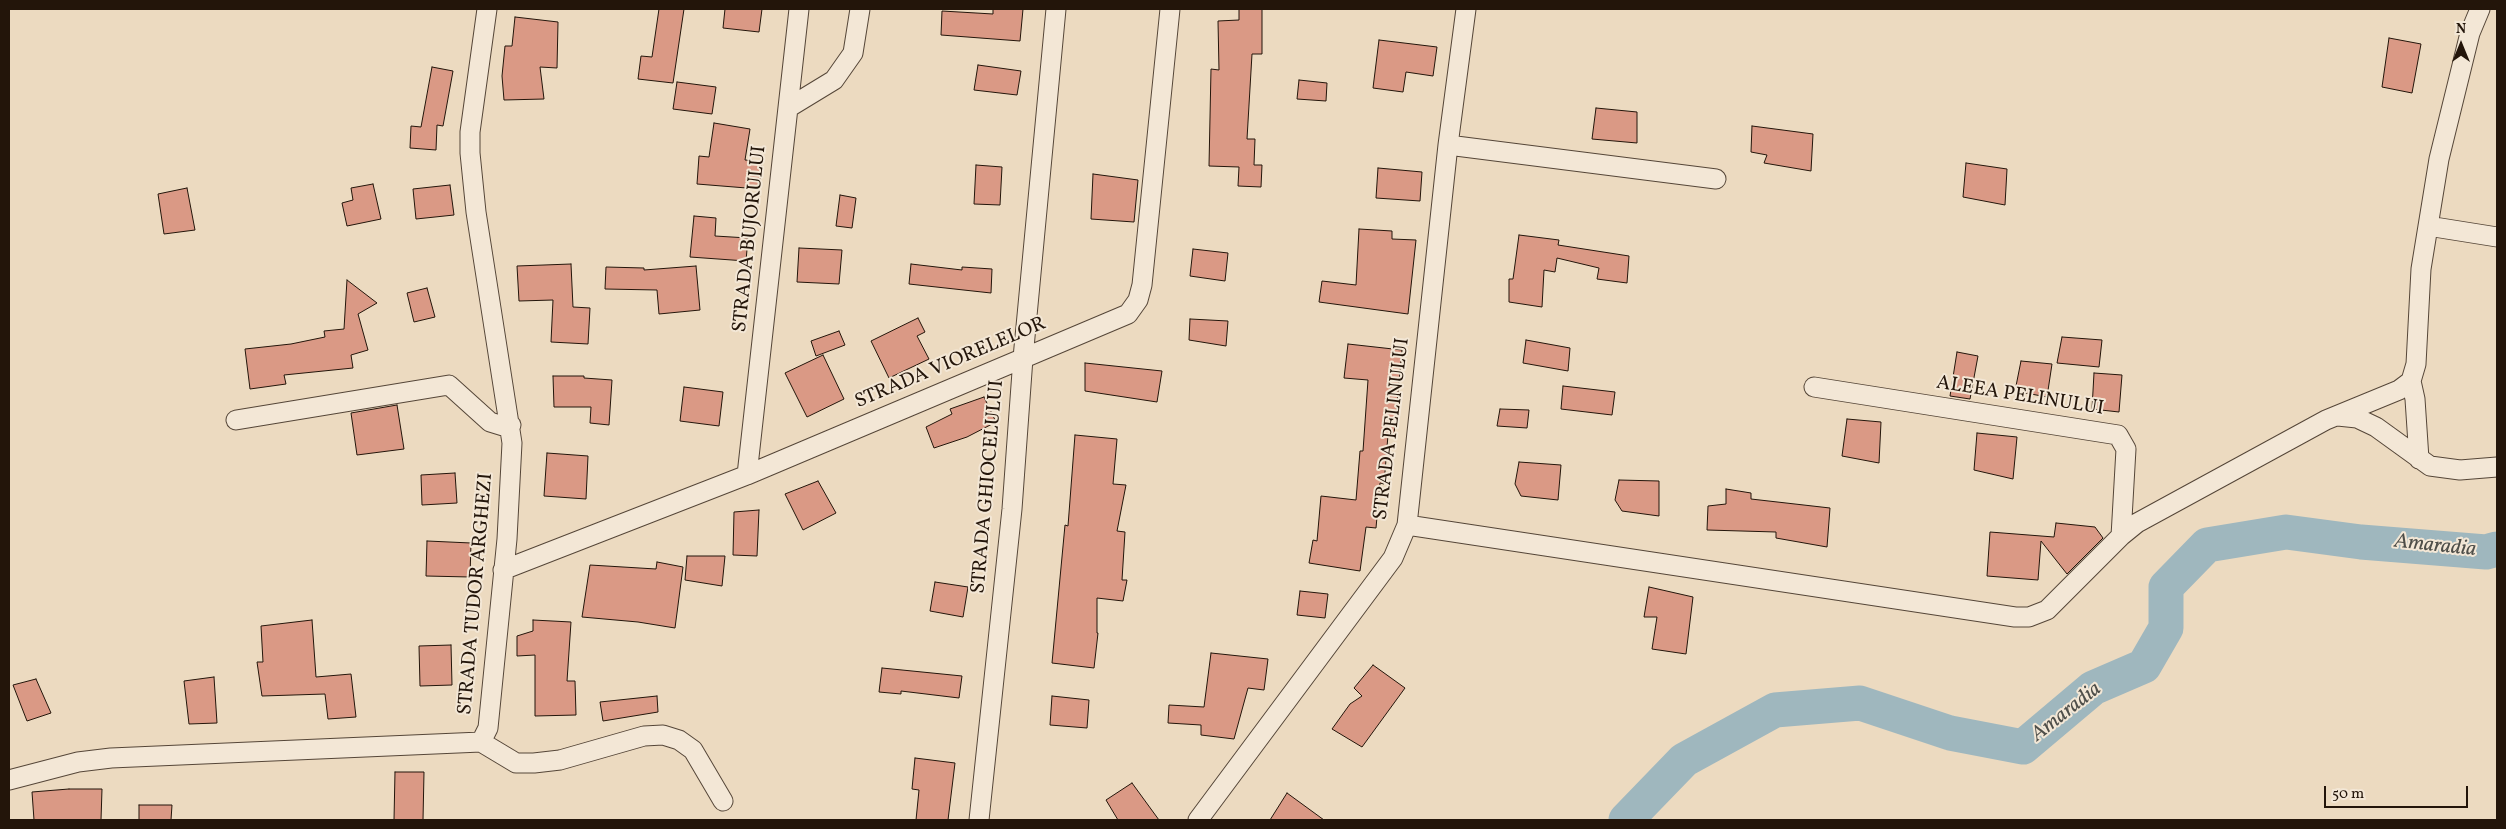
<!DOCTYPE html>
<html>
<head>
<meta charset="utf-8">
<style>
	body { margin:0 }
	#map { position:relative; width:2506px; height:829px; overflow:hidden; background:#ecdac0; font-family:Vollkorn,serif }
	canvas { display:block }
	.frame { position:absolute; inset:0; border:10px solid #23150a; pointer-events:none }
	.north { position:absolute; left:2436px; top:20px; width:50px; height:50px; -webkit-text-stroke:4px #f3e7d6; paint-order:stroke; rotate:0deg; font-size:14px; font-weight:700; line-height:20px; text-align:center; color:#23150a }
	.north::after { content:''; display:block; margin:auto; width:18px; height:22px; background:#23150a; clip-path:polygon(50% 0,100% 100%,50% 72%,0 100%) }
	.scale { position:absolute; left:2324px; top:786px; width:144px; height:22px; box-sizing:border-box; border:2px solid #23150a; border-top:0; padding-left:6px; font-size:15px; line-height:18px; white-space:nowrap; color:#23150a; -webkit-text-stroke:4px #f3e7d6; paint-order:stroke }
</style>
</head>
<body>
<div id="map">
<canvas width="2506" height="829"></canvas>
<div class="frame"></div>
<div class="north">N</div>
<div class="scale">50 m</div>
</div>
<script>
const ctx = document.querySelector('canvas').getContext('2d');
ctx.lineJoin = 'round';
const poly = rows => new Path2D(rows.map(r => 'M' + r).join(''));
function strokePath(path, color, width, dash) { ctx.strokeStyle = color; ctx.lineWidth = width; ctx.lineCap = dash ? 'butt' : 'round'; ctx.setLineDash(dash || []); ctx.stroke(path); }
function paint(path, color) { ctx.fillStyle = color; ctx.fill(path, 'evenodd'); }
function label(font, color, halo, rows, align = 'center') {
  ctx.font = font + ' Vollkorn,serif'; ctx.lineWidth = 4; ctx.setLineDash([]); ctx.textBaseline = 'middle'; ctx.strokeStyle = halo; ctx.fillStyle = color; for (const [text, x, y, turn = 0] of rows) {
    ctx.save(); ctx.translate(x, y); ctx.rotate((+turn || 0) * Math.PI / 180); ctx.textAlign = isNaN(turn) ? turn : align; if (halo) ctx.strokeText(text, 0, 0); ctx.fillText(text, 0, 0); ctx.restore();
  }
}
strokePath(poly([
	[1626,820,1684,760,1775,710,1860,703,1950,733,2023,747,2093,688,2144,666,2166,628,2166,587,2207,545,2286,532,2361,542,2486,552,2497,549]
]), '#9fb7be', 35);
const building = poly([
	[659,9,684,9,673,83,638,79,641,56,652,57,659,9],
	[725,9,762,9,759,32,723,28,725,9],
	[993,9,1023,9,1020,41,941,35,942,11,993,14,993,9],
	[1239,9,1262,9,1262,54,1252,54,1247,139,1255,139,1254,165,1262,165,1261,187,1238,186,1239,167,1209,166,1211,69,1219,70,1218,21,1239,20,1239,9],
	[515,17,558,22,557,68,540,67,544,99,504,100,502,76,505,46,512,46,515,17],
	[2389,38,2421,44,2412,93,2382,87,2389,38],
	[1379,40,1437,47,1433,76,1406,72,1403,92,1373,88,1379,40],
	[978,65,1021,71,1017,95,974,90,978,65],
	[432,67,453,71,443,126,437,125,436,150,410,148,411,126,421,127,432,67],
	[1299,80,1327,83,1326,101,1297,99,1299,80],
	[677,82,716,87,712,114,673,109,677,82],
	[1596,108,1637,112,1637,143,1592,139,1596,108],
	[714,123,750,129,745,160,762,161,759,189,697,184,699,156,709,157,714,123],
	[1752,126,1813,134,1811,171,1764,163,1767,155,1751,152,1752,126],
	[1966,163,2007,169,2005,205,1963,197,1966,163],
	[976,165,1002,167,1000,205,974,204,976,165],
	[1378,168,1422,172,1420,201,1376,198,1378,168],
	[1093,174,1138,180,1134,222,1091,219,1093,174],
	[373,184,381,219,347,226,342,203,353,200,351,188,373,184],
	[450,185,454,215,416,219,413,189,450,185],
	[187,188,195,230,164,234,158,194,187,188],
	[840,195,856,198,852,228,836,226,840,195],
	[694,216,716,218,715,236,748,238,746,261,690,257,694,216],
	[1359,229,1392,231,1392,239,1416,240,1408,314,1319,302,1322,281,1356,285,1359,229],
	[1519,235,1559,240,1558,245,1629,256,1627,283,1597,279,1599,268,1557,258,1555,272,1544,270,1542,307,1509,302,1509,279,1513,279,1519,235],
	[799,248,842,250,839,284,797,282,799,248],
	[1193,249,1228,253,1225,281,1190,276,1193,249],
	[571,264,573,307,590,308,588,344,551,342,553,300,519,301,517,266,571,264],
	[911,264,962,270,962,267,992,269,991,293,909,284,911,264],
	[696,266,700,310,659,314,657,290,605,289,606,267,644,268,644,270,696,266],
	[347,280,377,303,358,314,368,350,351,355,353,368,284,375,286,384,250,389,245,349,291,344,325,337,324,331,344,329,347,280],
	[427,288,435,317,414,322,407,293,427,288],
	[918,318,925,332,917,336,929,359,889,378,871,341,918,318],
	[1190,319,1228,321,1226,346,1189,340,1190,319],
	[839,331,845,345,816,356,811,341,839,331],
	[2062,337,2102,340,2099,367,2057,363,2062,337],
	[1526,340,1570,348,1568,371,1523,363,1526,340],
	[1348,344,1402,350,1394,435,1388,435,1384,484,1380,483,1376,528,1366,527,1360,571,1309,563,1313,540,1317,541,1321,496,1356,500,1360,451,1363,451,1368,380,1344,378,1348,344],
	[1957,352,1978,356,1970,399,1950,396,1957,352],
	[823,355,844,399,807,417,785,373,823,355],
	[2021,361,2052,364,2047,397,2015,391,2021,361],
	[1085,363,1162,371,1157,402,1085,391,1085,363],
	[2094,373,2122,375,2119,412,2092,409,2094,373],
	[553,376,584,376,584,378,612,380,609,425,590,423,591,407,554,407,553,376],
	[1563,386,1615,392,1612,415,1561,409,1563,386],
	[684,387,723,392,719,426,680,421,684,387],
	[984,397,996,422,967,437,934,448,926,427,952,414,950,409,984,397],
	[397,405,404,449,357,455,351,413,397,405],
	[1500,409,1529,410,1527,428,1497,426,1500,409],
	[1847,419,1881,422,1879,463,1842,456,1847,419],
	[1977,433,2017,437,2013,479,1974,470,1977,433],
	[1075,435,1117,439,1113,484,1126,485,1117,531,1125,532,1122,580,1127,580,1123,601,1097,598,1097,633,1098,633,1094,668,1052,663,1065,525,1068,526,1075,435],
	[547,453,588,456,586,499,544,496,547,453],
	[1519,462,1561,465,1558,500,1521,496,1515,484,1519,462],
	[455,473,457,503,422,505,421,475,455,473],
	[1619,480,1659,481,1659,516,1622,511,1615,500,1619,480],
	[818,481,836,513,803,530,785,494,818,481],
	[1726,489,1751,493,1751,499,1830,508,1827,547,1776,538,1776,532,1707,530,1708,506,1726,504,1726,489],
	[759,510,757,556,733,555,734,512,759,510],
	[2056,523,2095,527,2103,538,2067,574,2041,541,2038,580,1987,576,1990,532,2054,537,2056,523],
	[427,541,471,543,470,577,426,576,427,541],
	[687,556,725,556,722,586,685,580,687,556],
	[657,562,683,567,675,628,638,622,582,617,590,565,656,569,657,562],
	[935,582,968,587,963,617,930,611,935,582],
	[1649,587,1693,597,1686,654,1652,649,1657,617,1644,617,1649,587],
	[1300,591,1328,594,1325,618,1297,615,1300,591],
	[312,620,316,677,351,674,356,717,328,719,325,694,262,696,257,662,263,662,261,626,312,620],
	[533,620,571,622,567,681,575,681,576,715,535,716,535,655,517,656,517,636,533,631,533,620],
	[451,645,452,685,420,686,419,646,451,645],
	[1211,653,1268,659,1264,690,1248,688,1234,739,1201,735,1201,725,1168,723,1169,705,1204,707,1211,653],
	[1373,665,1405,688,1362,747,1332,729,1350,704,1362,696,1354,688,1373,665],
	[882,668,962,676,959,698,901,691,901,694,879,692,882,668],
	[214,677,217,723,189,724,184,681,214,677],
	[36,679,51,713,27,721,13,685,36,679],
	[657,696,658,712,603,721,600,702,657,696],
	[1052,696,1089,700,1087,728,1050,725,1052,696],
	[915,758,955,763,948,820,916,820,919,790,912,789,915,758],
	[395,772,424,772,423,820,394,820,395,772],
	[1132,783,1159,820,1118,820,1106,800,1132,783],
	[69,789,102,789,101,820,34,820,32,792,69,789],
	[1287,793,1324,820,1270,820,1287,793],
	[139,805,172,805,171,820,139,820,139,805]
]);
paint(building, '#da9985');
strokePath(building, '#23150a', 1);
const minor = poly([
	[788,108,834,80,853,53,860,9],
	[1448,145,1716,179],
	[2428,226,2497,237],
	[2411,381,2415,399,2419,459],
	[1814,387,2118,435,2126,449,2121,536],
	[2338,416,2357,418,2376,427,2430,466,2460,470,2497,467],
	[236,420,449,385,490,422,503,426,511,425],
	[747,475,799,9],
	[1407,525,2015,617,2029,617,2047,610,2121,536,2137,523,2326,420,2399,390,2411,381,2416,364,2421,269,2439,159,2470,33,2480,9],
	[503,570,747,475,1128,314,1138,300,1142,285,1170,9],
	[481,742,516,763,534,763,560,760,644,736,663,735,679,740,693,750,723,801],
	[9,780,78,762,111,758,481,742,488,728,507,539,512,443,476,212,470,153,470,132,487,9],
	[979,820,1012,509,1023,358,1056,9],
	[1198,820,1393,558,1407,525,1448,145,1466,9]
]);
strokePath(minor, '#554638', 21);
strokePath(minor, '#f3e7d6', 19);
label('20px', '#23150a', '#f3e7d6', [
	["STRADA BUJORULUI",751,239,-84],
	["STRADA VIORELELOR",951,364,-23],
	["ALEEA PELINULUI",2020,397,9],
	["STRADA PELINULUI",1393,429,-83],
	["STRADA GHIOCELULUI",989,487,-85],
	["STRADA TUDOR ARGHEZI",477,594,-85]
]);
label('italic 21px', '#4e4e49', '#f3e7d6', [
	["Amaradia",2435,547,6],
	["Amaradia",2067,713,-38]
]);
</script>
</body>
</html>
